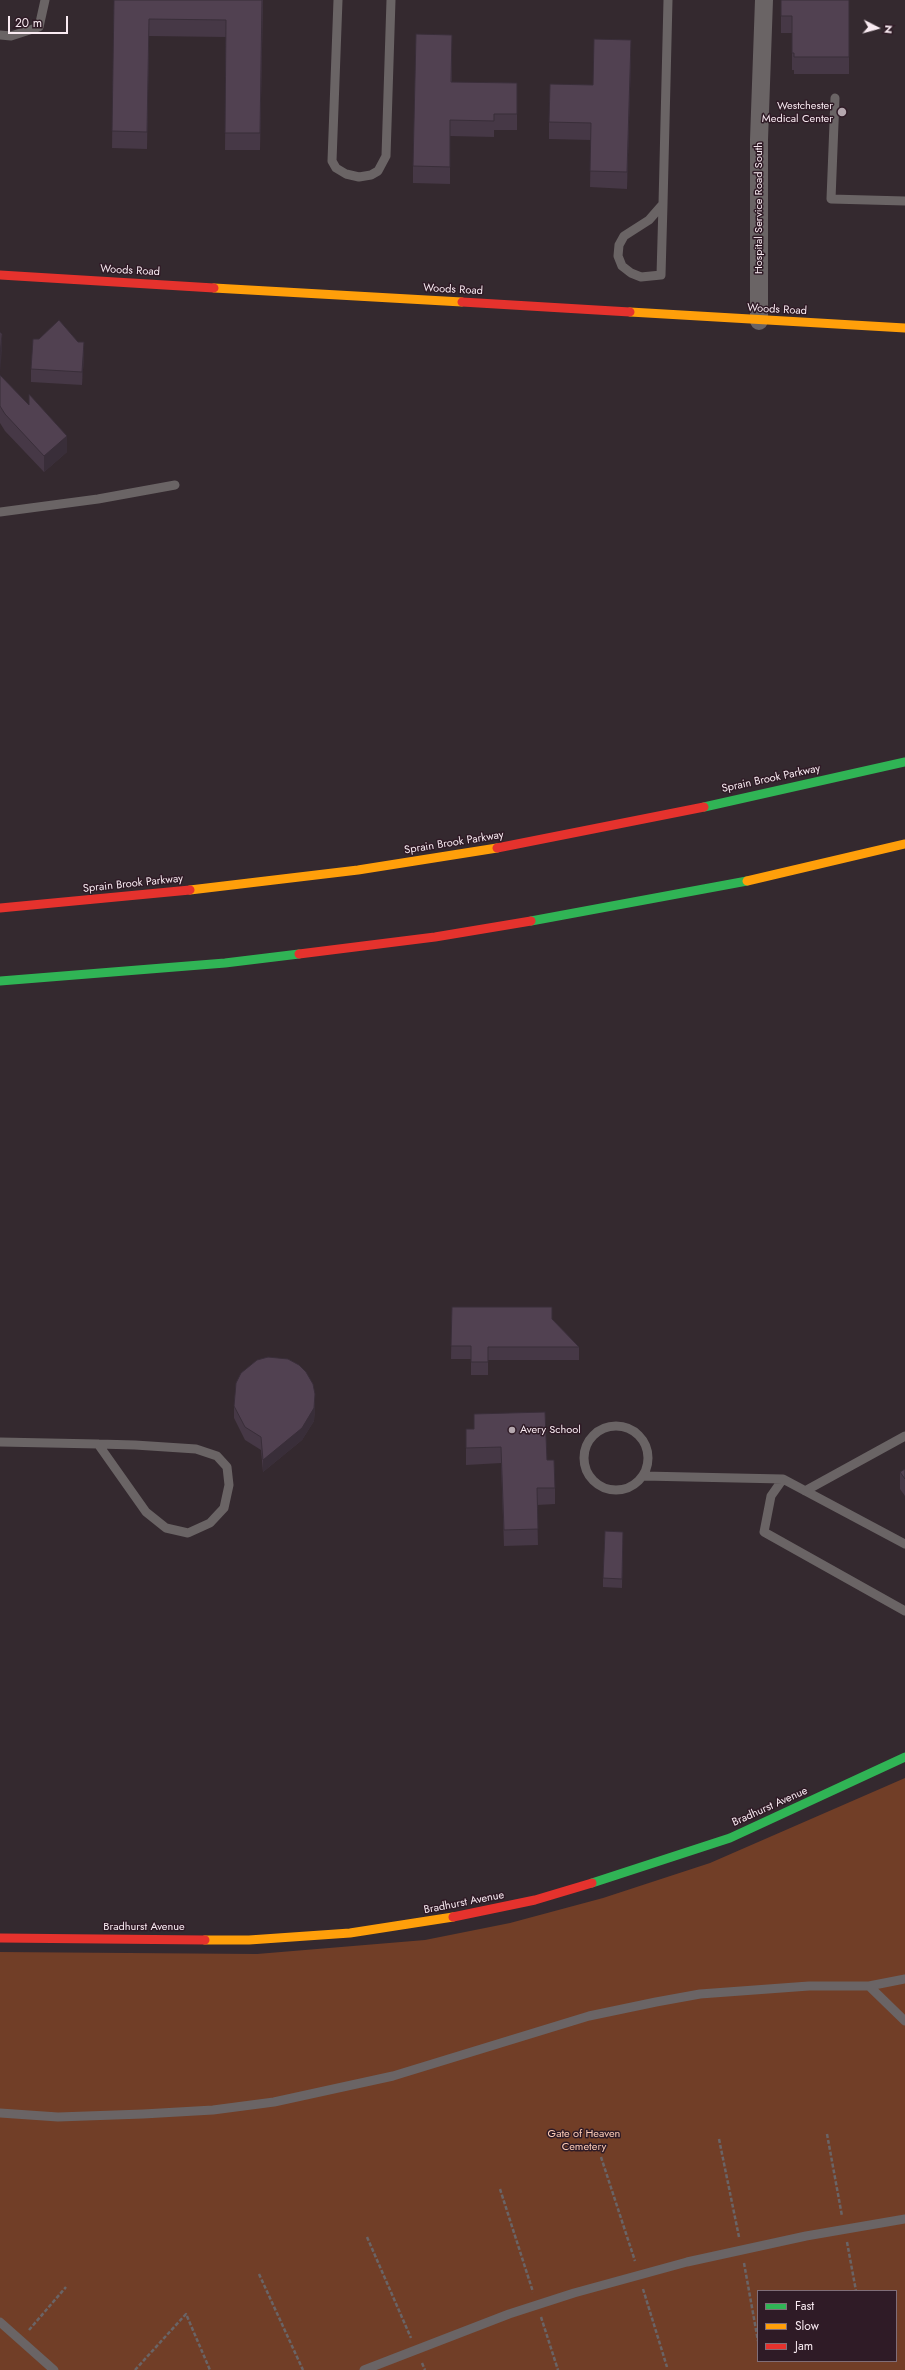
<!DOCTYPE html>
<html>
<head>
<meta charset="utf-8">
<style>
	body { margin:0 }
	#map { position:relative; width:905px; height:2370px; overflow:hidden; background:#34292f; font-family:Jost,sans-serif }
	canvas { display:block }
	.legend { position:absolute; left:757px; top:2290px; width:140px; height:72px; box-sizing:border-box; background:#2f1b26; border:1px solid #806e78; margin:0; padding:5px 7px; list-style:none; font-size:12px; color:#f9ebf2 }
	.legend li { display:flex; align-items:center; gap:8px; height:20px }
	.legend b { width:20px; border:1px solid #806e78 }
	.north { position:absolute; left:857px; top:8px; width:40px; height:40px; -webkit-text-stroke:3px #2f1b26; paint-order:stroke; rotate:96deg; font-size:11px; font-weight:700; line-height:16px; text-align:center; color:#f9ebf2 }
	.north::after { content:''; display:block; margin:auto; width:14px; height:18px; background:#f9ebf2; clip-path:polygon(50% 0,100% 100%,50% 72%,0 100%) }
	.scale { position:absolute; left:8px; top:16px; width:60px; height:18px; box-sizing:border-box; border:2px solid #f9ebf2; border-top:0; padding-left:5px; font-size:12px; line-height:14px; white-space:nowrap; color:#f9ebf2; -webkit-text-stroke:3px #2f1b26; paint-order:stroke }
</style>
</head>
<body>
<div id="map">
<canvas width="905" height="2370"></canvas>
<ul class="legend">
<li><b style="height:5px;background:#30b455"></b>Fast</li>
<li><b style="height:5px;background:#ff9f0a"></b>Slow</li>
<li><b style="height:5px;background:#e5322d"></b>Jam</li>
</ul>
<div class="north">N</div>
<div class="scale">20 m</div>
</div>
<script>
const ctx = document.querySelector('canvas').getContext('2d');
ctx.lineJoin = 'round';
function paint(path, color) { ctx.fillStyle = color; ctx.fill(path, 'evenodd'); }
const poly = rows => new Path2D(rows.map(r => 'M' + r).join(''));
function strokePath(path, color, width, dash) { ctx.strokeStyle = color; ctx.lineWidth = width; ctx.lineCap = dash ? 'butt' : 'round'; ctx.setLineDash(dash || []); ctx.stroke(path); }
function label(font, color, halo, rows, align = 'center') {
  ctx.font = font + ' Jost,sans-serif'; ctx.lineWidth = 3; ctx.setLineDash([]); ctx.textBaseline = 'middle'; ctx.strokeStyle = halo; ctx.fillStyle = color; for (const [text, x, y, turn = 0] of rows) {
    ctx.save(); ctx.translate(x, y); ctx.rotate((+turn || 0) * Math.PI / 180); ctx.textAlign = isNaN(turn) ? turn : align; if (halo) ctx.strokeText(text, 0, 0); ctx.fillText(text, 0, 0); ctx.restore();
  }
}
paint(poly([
	[905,1778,905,2370,0,2370,0,1952,257,1954,425,1940,510,1923,603,1898,710,1863],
	[758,2291,896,2291,896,2361,758,2361]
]), '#713e27');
strokePath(poly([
	[827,2134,842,2216],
	[719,2139,739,2237],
	[601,2157,635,2261],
	[500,2189,533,2292],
	[367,2237,411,2338],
	[847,2242,856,2291],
	[744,2263,758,2341],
	[259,2274,303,2370],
	[643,2289,667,2367],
	[541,2317,558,2370],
	[29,2330,66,2287],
	[422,2363,425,2370],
	[135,2370,186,2314,210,2370]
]), '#6a6466', 2.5, [4, 2]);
strokePath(poly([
	[338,0,332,161,336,168,346,174,359,177,371,175,378,171,386,156,391,0],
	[0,35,11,36,39,27,45,0],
	[835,98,831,199,905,201],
	[663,204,649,220,624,236,619,245,618,256,622,266,631,273,641,277,661,275,663,204,668,0],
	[0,512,98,499,175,485],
	'584 1458a32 32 0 1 1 64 0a32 32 0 1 1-64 0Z',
	[0,1442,98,1444,135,1445,196,1449,217,1456,227,1467,229,1485,224,1508,210,1523,188,1533,166,1528,146,1512,98,1444],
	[643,1476,783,1479,905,1544],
	[783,1479,771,1496,764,1532,905,1611],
	[805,1491,905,1436],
	[869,1986,905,2021],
	[0,2113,58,2117,143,2114,213,2110,274,2102,393,2076,589,2016,656,2002,700,1994,809,1986,869,1986,905,1979],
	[0,2322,54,2370],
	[364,2370,509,2314,574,2293,687,2262,806,2236,905,2219]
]), '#6a6465', 9);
strokePath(poly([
	[759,321,759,140,764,0]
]), '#6a6465', 18);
strokePath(poly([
	[704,807,905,762],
	[531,921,747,881],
	[0,981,225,963,299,954],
	[592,1883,730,1838,905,1757]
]), '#30b455', 9);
strokePath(poly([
	[214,288,462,302],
	[630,312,905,328],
	[747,881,905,844],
	[190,890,358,870,497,848],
	[205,1940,249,1940,350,1933,453,1917]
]), '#ff9f0a', 9);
strokePath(poly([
	[0,275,214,288],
	[462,302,630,312],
	[497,848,704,807],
	[0,908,190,890],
	[299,954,435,937,531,921],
	[453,1917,535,1900,592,1883],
	[0,1938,205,1940]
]), '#e5322d', 9);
paint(poly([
	[114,0,263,0,260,150,225,150,226,37,149,36,147,149,112,148],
	[781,0,849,0,849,74,794,74,794,70,792,70,792,33,781,33],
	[452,51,452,82,517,83,517,130,494,130,494,137,450,136,450,184,413,183,413,166],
	[631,57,627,189,590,187,591,140,549,139,549,122,593,85],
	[78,342,84,355,82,385,31,382,31,369],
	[0,375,67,452,44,472,5,431,0,423],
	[452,1307,552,1319,579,1347,579,1360,488,1360,488,1375,471,1375,471,1359,451,1359],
	[234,1406,315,1407,314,1421,302,1440,263,1472,261,1450,245,1440,234,1418],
	[474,1414,547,1460,555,1488,555,1504,537,1505,538,1545,504,1546,501,1463,466,1465,466,1429,474,1429],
	[905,1469,905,1496,900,1489,900,1472],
	[623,1541,622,1588,603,1587,603,1578]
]), '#463846');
paint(poly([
	[631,40,631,57,627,189,627,172],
	[2,334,2,351,0,372,0,355],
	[84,342,84,355,82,385,82,372],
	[67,436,67,452,44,472,44,456],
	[315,1394,315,1407,314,1421,302,1440,263,1472,263,1460]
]), '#392e39');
const building = poly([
	[114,0,262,0,260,133,225,133,226,20,149,19,147,132,112,131,114,0],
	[781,0,849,0,849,57,794,57,794,53,792,53,792,16,781,16,781,0],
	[416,34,452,35,451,82,517,83,517,114,494,114,494,121,450,120,450,167,413,166,416,34],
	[594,39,631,40,627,172,590,171,591,123,549,122,550,84,593,85,594,39],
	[59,320,78,342,84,342,82,372,31,369,33,339,39,339,59,320],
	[0,332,2,334,0,355,0,332],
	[0,375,29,405,29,394,67,436,44,456,5,414,0,406,0,375],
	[452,1307,552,1307,552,1319,579,1347,488,1347,488,1362,471,1362,471,1346,451,1346,452,1307],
	[268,1357,288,1359,299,1365,306,1372,313,1384,315,1394,314,1408,302,1428,263,1460,261,1437,245,1427,234,1406,236,1383,241,1373,257,1360,268,1357],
	[545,1412,547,1460,554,1460,555,1488,537,1488,538,1529,504,1530,501,1447,466,1448,466,1429,474,1429,474,1414,545,1412],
	[905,1469,905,1479,900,1472,905,1469],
	[605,1531,623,1532,622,1579,603,1578,605,1531]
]);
paint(building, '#514151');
strokePath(building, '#392e39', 1);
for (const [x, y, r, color] of [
	[842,112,5,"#b4a7ae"],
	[512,1430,4,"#b4a7ae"]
]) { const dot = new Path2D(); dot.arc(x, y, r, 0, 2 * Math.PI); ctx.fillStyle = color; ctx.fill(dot); strokePath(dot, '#2f1b26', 1.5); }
label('11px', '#f9ebf2', '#2f1b26', [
	["Westchester",833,106],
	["Medical Center",833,119],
	["Avery School",520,1430,"left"]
], 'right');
label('11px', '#f9ebf2', '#2f1b26', [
	["Hospital Service Road South",759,208,-90],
	["Woods Road",130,271,3],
	["Woods Road",453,290,3],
	["Woods Road",777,310,3],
	["Sprain Brook Parkway",771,779,-12],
	["Sprain Brook Parkway",454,843,-9],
	["Sprain Brook Parkway",133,884,-6],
	["Bradhurst Avenue",770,1807,-24],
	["Bradhurst Avenue",464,1903,-11],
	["Bradhurst Avenue",144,1927]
]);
label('11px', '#fdccb7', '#2f1b26', [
	["Gate of Heaven",584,2134],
	["Cemetery",584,2147]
]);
</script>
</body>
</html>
